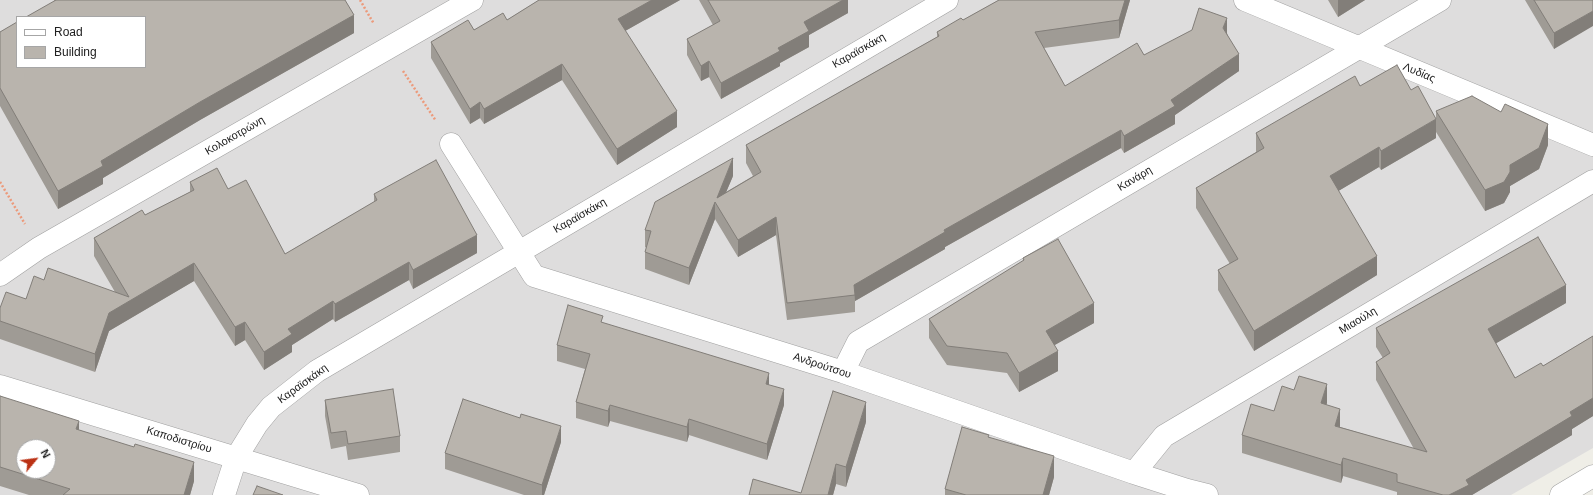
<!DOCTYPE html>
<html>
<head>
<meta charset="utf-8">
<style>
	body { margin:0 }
	#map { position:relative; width:1593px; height:495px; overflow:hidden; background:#efeee7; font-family:Arial,sans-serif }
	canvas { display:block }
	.legend { position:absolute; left:16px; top:16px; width:130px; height:52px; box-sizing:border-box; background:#fff; border:1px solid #a6a6a6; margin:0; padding:5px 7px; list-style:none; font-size:12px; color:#202020 }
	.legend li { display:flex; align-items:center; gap:8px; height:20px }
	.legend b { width:20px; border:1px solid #a6a6a6 }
	.north { position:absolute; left:16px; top:439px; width:40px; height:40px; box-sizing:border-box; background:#fff; border:1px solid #a6a6a6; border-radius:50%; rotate:61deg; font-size:11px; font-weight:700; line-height:16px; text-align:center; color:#202020 }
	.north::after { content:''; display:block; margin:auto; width:14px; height:18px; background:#bb3114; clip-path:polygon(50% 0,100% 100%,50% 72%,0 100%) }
</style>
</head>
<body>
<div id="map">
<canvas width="1593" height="495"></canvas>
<ul class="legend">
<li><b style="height:5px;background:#fff"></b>Road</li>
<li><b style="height:11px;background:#b9b4ad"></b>Building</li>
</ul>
<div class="north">N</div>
</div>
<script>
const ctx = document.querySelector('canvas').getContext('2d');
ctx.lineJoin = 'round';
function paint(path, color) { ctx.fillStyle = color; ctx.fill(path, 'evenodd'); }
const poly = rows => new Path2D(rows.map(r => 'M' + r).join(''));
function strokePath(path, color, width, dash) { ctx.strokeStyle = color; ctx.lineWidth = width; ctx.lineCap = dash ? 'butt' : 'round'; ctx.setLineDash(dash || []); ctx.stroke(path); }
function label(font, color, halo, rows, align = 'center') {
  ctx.font = font + ' Arial,sans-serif'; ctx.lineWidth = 3.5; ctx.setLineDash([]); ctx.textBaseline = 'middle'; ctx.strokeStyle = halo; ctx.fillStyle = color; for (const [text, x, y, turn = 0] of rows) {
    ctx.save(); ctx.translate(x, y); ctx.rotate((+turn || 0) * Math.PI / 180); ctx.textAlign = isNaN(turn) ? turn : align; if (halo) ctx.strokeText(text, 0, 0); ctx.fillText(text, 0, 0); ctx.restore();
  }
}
paint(poly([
	[0,0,1593,0,1593,448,1511,495,0,495],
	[17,17,145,17,145,67,17,67],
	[24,447,48,447,48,471,24,471]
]), '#dedddd');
const minor = poly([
	[1245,0,1593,145],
	[451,144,534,276,843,372,1134,473,1187,490,1207,495],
	[0,275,39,248,472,0],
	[843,372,858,342,1440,0],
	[0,386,358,495],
	[1134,473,1164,436,1593,181],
	[224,495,236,458,257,424,271,407,317,371,947,0],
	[1561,495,1593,476]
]);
strokePath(minor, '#a1a1a1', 23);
strokePath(poly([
	[360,0,374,24],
	[403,71,436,121],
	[0,182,25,224]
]), '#ec9a7b', 2.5, [2, 2]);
strokePath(minor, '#fff', 22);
paint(poly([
	[54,0,345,0,354,33,200,120,103,178,103,184,58,209,0,106,0,32,54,2],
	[539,0,680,0,625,31,677,127,617,165,562,80,484,124,480,118,470,124,431,58,431,42,507,20],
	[699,0,848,0,848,13,809,35,809,47,780,63,780,66,721,99,709,77,701,81,687,55,687,39,713,25],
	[999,0,1130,0,1119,38,1044,48,1065,86,1144,55,1227,33,1239,71,1175,115,1175,124,1124,153,1121,148,945,247,945,249,855,301,855,312,787,320,776,235,738,257,715,219,689,285,645,269,645,252,647,248,645,247,645,230,733,176,726,192,753,176,746,163,746,145,937,37,937,32,963,20],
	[1328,0,1365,0,1338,17],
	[1525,0,1593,0,1554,49],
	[1360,86,1436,138,1381,170,1379,167,1338,191,1377,275,1254,351,1218,290,1218,270,1230,264,1196,208,1196,188,1256,152,1256,133],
	[1436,111,1548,145,1539,169,1510,186,1510,192,1504,203,1485,211,1436,132],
	[190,182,228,189,285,254,374,202,374,194,477,253,413,289,409,280,335,322,333,319,292,345,292,352,264,370,245,340,235,346,194,281,109,331,95,372,0,339,0,308,26,299,44,280,115,292,94,256,94,238,145,215,190,192],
	[1023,258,1094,323,1054,345,1058,371,1019,392,1007,373,947,365,929,338,929,319,1023,261],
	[1566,303,1496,343,1515,378,1543,366,1593,336,1593,416,1572,429,1572,435,1472,495,1397,495,1397,492,1343,476,1341,483,1242,453,1242,435,1274,411,1294,390,1327,403,1326,404,1340,427,1414,449,1376,380,1376,362,1383,358,1376,347,1376,328],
	[603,323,769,385,784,405,767,460,689,435,687,442,610,421,608,427,576,418,576,402,585,369,557,361,557,345],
	[0,396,79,430,194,481,190,495,29,495,0,486],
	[325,400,400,436,400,452,348,460,346,446,331,449,325,416],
	[866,422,846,487,836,484,833,495,749,495,801,493],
	[989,437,1054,477,1049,495,945,495,945,489],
	[561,442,544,495,524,495,445,469,445,453]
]), '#9f9b95');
paint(poly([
	[652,0,680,0,618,35,618,19],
	[843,0,848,0,848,13,809,35,809,47,780,63,780,66,721,99,721,83,778,48,804,22],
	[1125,0,1130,0,1119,38,1119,20],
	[1338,0,1365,0,1338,17],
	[1593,11,1593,26,1554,49,1554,33],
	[354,15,354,33,200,120,103,178,103,184,58,209,58,191,101,161,200,102],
	[1227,18,1227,35,1223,28],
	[1239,54,1239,71,1175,115,1175,124,1124,153,1124,136,1171,100],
	[709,61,709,77,701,81,701,66],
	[562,64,562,80,484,124,484,109],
	[480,102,480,118,470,124,470,109],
	[677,111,677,127,617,165,617,149],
	[1436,119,1436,138,1381,170,1381,151],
	[1548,124,1548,145,1539,169,1510,186,1510,192,1504,203,1485,211,1485,190,1510,165],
	[1121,130,1121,148,945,247,945,249,855,301,854,285,944,230],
	[1379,147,1379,167,1330,196,1330,176],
	[733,158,733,176,719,209,717,198],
	[715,202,715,219,689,285,689,268],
	[776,217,776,235,738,257,738,240],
	[477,235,477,253,413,289,413,270],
	[1377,256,1377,275,1254,351,1254,331],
	[409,262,409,280,335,322,335,304],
	[194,263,194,281,109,331,95,372,95,354,109,313],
	[1566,285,1566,303,1488,348,1488,329],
	[333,301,333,319,292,345,292,352,264,370,264,352,288,329],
	[1094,303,1094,323,1046,350,1046,331],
	[245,322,245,340,235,346,235,327],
	[1058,351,1058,371,1019,392,1019,373],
	[769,373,769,389,766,384],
	[1327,384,1327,403,1321,421,1321,403],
	[784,389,784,405,767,460,767,444],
	[1593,398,1593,416,1572,429,1572,435,1472,495,1449,495,1466,480,1570,412],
	[866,402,866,422,846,487,846,467],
	[610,405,610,421,608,427,608,411],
	[1340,409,1340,427,1335,426],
	[689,419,689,435,687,442,687,427],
	[79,421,79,440,76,429],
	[561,426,561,442,544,495,542,495,542,485],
	[1054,456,1054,477,1049,495,1043,495],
	[1343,458,1343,476,1341,483,1341,465],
	[194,462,194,481,190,495,184,495],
	[836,464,836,484,833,495,828,495]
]), '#827e79');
const building = poly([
	[56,0,345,0,354,15,200,102,101,161,103,166,58,191,0,88,0,32,17,22,17,67,145,67,145,17,26,17,56,0],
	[539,0,652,0,618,19,677,111,617,149,562,64,484,109,480,102,470,109,431,42,468,20,474,30,503,13,507,20,539,0],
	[708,0,843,0,804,22,809,31,778,48,780,51,721,83,709,61,701,66,687,39,720,21,708,0],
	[999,0,1125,0,1119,20,1035,32,1065,86,1137,43,1144,55,1192,30,1199,8,1227,18,1223,28,1239,54,1171,100,1175,106,1124,136,1121,130,944,230,945,232,854,285,855,295,787,303,776,217,738,240,715,202,689,268,645,252,651,231,645,230,655,202,733,158,717,198,761,172,746,145,939,36,937,32,961,18,963,20,999,0],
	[1534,0,1593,0,1593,11,1554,33,1534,0],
	[1397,65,1411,90,1418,86,1436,119,1381,151,1379,147,1330,176,1377,256,1254,331,1218,270,1238,259,1196,188,1264,148,1256,133,1355,76,1360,86,1397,65],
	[1472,96,1501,112,1505,104,1548,124,1539,148,1510,165,1510,172,1504,182,1485,190,1436,111,1472,96],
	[436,160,477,235,413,270,409,262,335,304,333,301,288,329,292,334,264,352,245,322,235,327,194,263,109,313,95,354,0,321,0,308,6,292,26,299,34,276,44,280,48,268,129,297,94,238,142,210,145,215,194,190,190,182,217,168,228,189,246,180,285,254,377,200,374,194,436,160],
	[1538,237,1566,285,1488,329,1515,378,1541,363,1543,366,1593,336,1593,398,1570,412,1572,416,1466,480,1469,485,1449,495,1443,495,1397,482,1397,474,1343,458,1341,465,1242,435,1251,404,1274,411,1282,386,1294,390,1299,376,1327,384,1321,403,1340,409,1335,426,1427,452,1376,362,1390,353,1376,328,1538,237],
	[1058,239,1094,303,1046,331,1058,351,1019,373,1007,353,947,346,929,319,1024,260,1023,258,1058,239],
	[568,305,603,316,601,322,769,373,766,384,784,389,767,444,689,419,687,427,610,405,608,411,576,402,590,354,557,345,568,305],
	[393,389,400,436,348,444,346,431,331,433,325,400,393,389],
	[833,391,866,402,846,467,836,464,828,495,749,495,753,479,801,493,833,391],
	[0,396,79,421,76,429,134,447,135,444,194,462,184,495,63,495,70,489,0,467,0,396],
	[24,447,48,447,48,471,24,471,24,447],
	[463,399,520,418,521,414,561,426,542,485,445,453,463,399],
	[962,427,989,435,988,437,1054,456,1043,495,966,495,945,489,962,427],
	[257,486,283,495,253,495,257,486]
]);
paint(building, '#b9b4ad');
strokePath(building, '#827e79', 1);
label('11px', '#202020', '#fff', [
	["Καραϊσκάκη",859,51,-30],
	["Λυδίας",1419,73,23],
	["Κολοκοτρώνη",235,136,-30],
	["Κανάρη",1135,179,-31],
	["Καραϊσκάκη",580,216,-30],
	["Μιαούλη",1358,321,-31],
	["Ανδρούτσου",822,366,18],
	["Καραϊσκάκη",303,384,-36],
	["Καποδιστρίου",179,440,17]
]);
</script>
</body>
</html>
